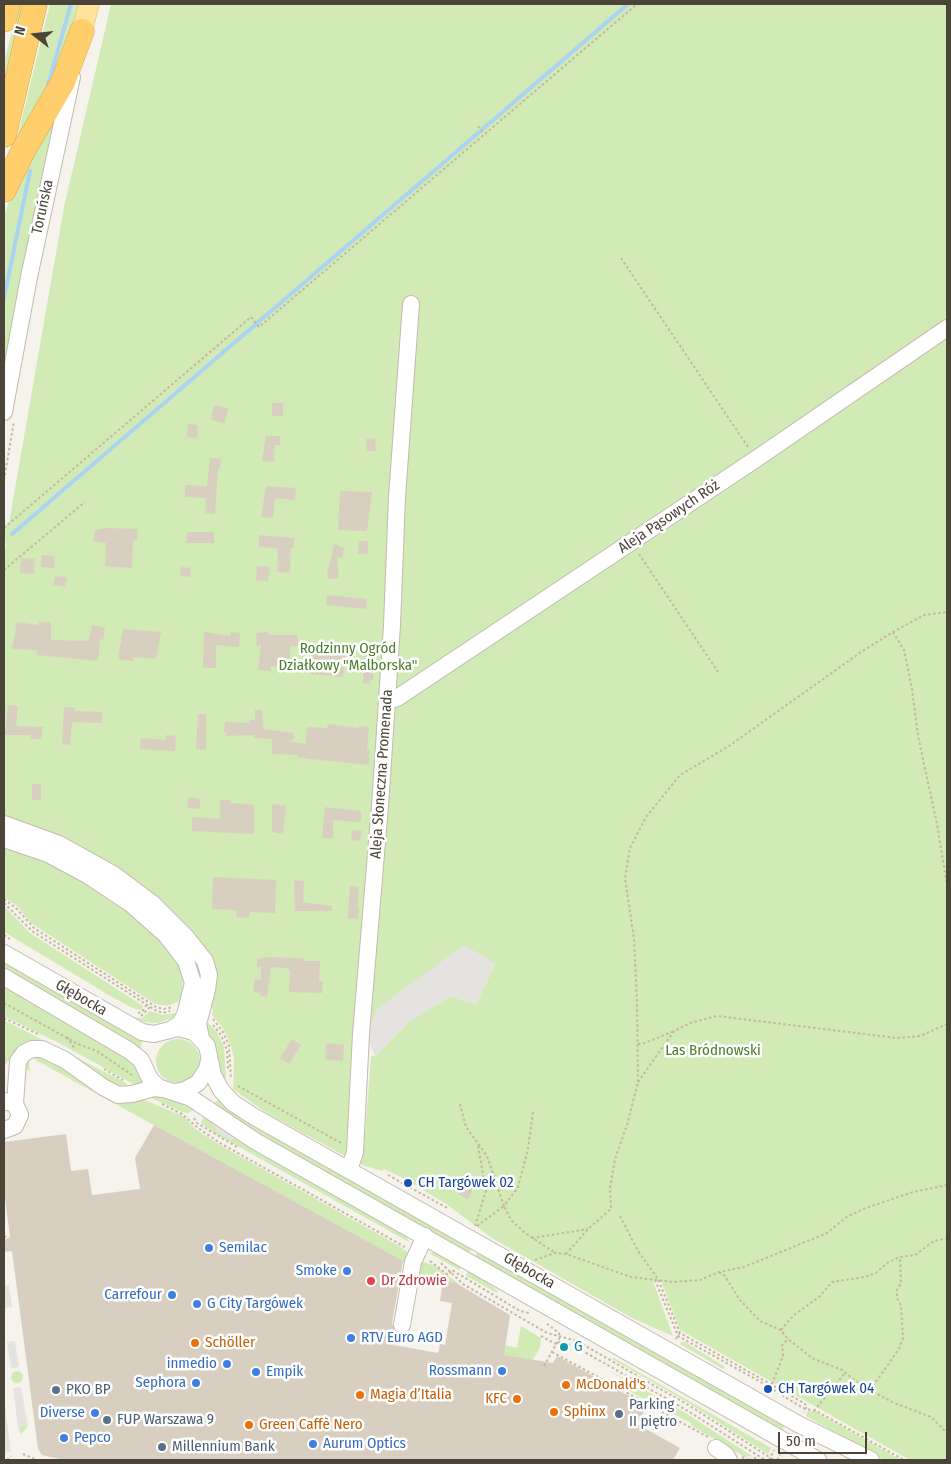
<!DOCTYPE html>
<html>
<head>
<meta charset="utf-8">
<style>
	body { margin:0 }
	#map { position:relative; width:951px; height:1464px; overflow:hidden; background:#f6f3ec; font-family:"Fira Sans Condensed",sans-serif }
	canvas { display:block }
	.frame { position:absolute; inset:0; border:5px solid #4b4439; pointer-events:none }
	.north { position:absolute; left:10px; top:10px; width:50px; height:50px; -webkit-text-stroke:4px #fff; paint-order:stroke; rotate:286deg; font-size:14px; font-weight:700; line-height:20px; text-align:center; color:#4b4439 }
	.north::after { content:''; display:block; margin:auto; width:18px; height:22px; background:#4b4439; clip-path:polygon(50% 0,100% 100%,50% 72%,0 100%) }
	.scale { position:absolute; left:778px; top:1432px; width:89px; height:22px; box-sizing:border-box; border:2px solid #4b4439; border-top:0; padding-left:6px; font-size:15px; line-height:18px; white-space:nowrap; color:#4b4439; -webkit-text-stroke:4px #fff; paint-order:stroke }
</style>
</head>
<body>
<div id="map">
<canvas width="951" height="1464"></canvas>
<div class="frame"></div>
<div class="north">N</div>
<div class="scale">50 m</div>
</div>
<script>
const ctx = document.querySelector('canvas').getContext('2d');
ctx.lineJoin = 'round';
function paint(path, color) { ctx.fillStyle = color; ctx.fill(path, 'evenodd'); }
const poly = rows => new Path2D(rows.map(r => 'M' + r).join(''));
function strokePath(path, color, width, dash) { ctx.strokeStyle = color; ctx.lineWidth = width; ctx.lineCap = dash ? 'butt' : 'round'; ctx.setLineDash(dash || []); ctx.stroke(path); }
function label(font, color, halo, rows, align = 'center') {
  ctx.font = font + ' "Fira Sans Condensed",sans-serif'; ctx.lineWidth = 5; ctx.setLineDash([]); ctx.textBaseline = 'middle'; ctx.strokeStyle = halo; ctx.fillStyle = color; for (const [text, x, y, turn = 0] of rows) {
    ctx.save(); ctx.translate(x, y); ctx.rotate((+turn || 0) * Math.PI / 180); ctx.textAlign = isNaN(turn) ? turn : align; if (halo) ctx.strokeText(text, 0, 0); ctx.fillText(text, 0, 0); ctx.restore();
  }
}
paint(poly([
	[19,4,23,4,4,82,4,62],
	[50,4,82,4,74,38,14,151],
	[111,4,947,4,947,1460,910,1460,680,1330,661,1281,653,1281,673,1336,632,1318,492,1238,446,1204,405,1179,384,1169,382,1171,361,1165,359,1148,364,1148,371,1056,375,1056,409,1022,450,996,476,1004,495,964,365,1034,347,1157,268,1114,233,1089,234,1059,231,1046,223,1028,212,1015,213,1009,210,1008,217,980,213,961,4,817,4,558,6,546,4,526,9,523,64,207],
	[55,115,27,249,4,369,4,217,13,188],
	[4,845,71,873,123,907,144,925,165,945,177,961,183,978,182,1000,167,1006,155,1004,31,923,17,906,4,897],
	[4,906,30,933,143,1006,141,1010,135,1009,112,997,4,932],
	[4,960,142,1040,141,1048,4,970],
	[4,985,132,1060,145,1082,137,1086,59,1043,4,1016],
	[150,1011,163,1015,181,1012,172,1018,158,1023,143,1022,131,1017,142,1018],
	[4,1020,126,1083,129,1089,122,1089,42,1041,30,1041,22,1045,4,1066],
	[205,1020,217,1032,224,1047,226,1077,223,1081,217,1051,206,1030],
	'156 1061a22 22 0 1 1 44 0a22 22 0 1 1-44 0Z',
	[36,1055,183,1116,197,1130,220,1145,401,1247,408,1253,404,1275,404,1263,32,1058,29,1062,30,1071,22,1067,25,1061],
	[156,1095,182,1102,195,1109,188,1113,182,1112,149,1097],
	[219,1099,473,1246,468,1254,254,1133,212,1105],
	[204,1116,239,1139,406,1235,409,1242,216,1134,201,1123],
	[479,1250,785,1425,781,1432,474,1258],
	[437,1252,462,1265,459,1270,429,1253],
	[421,1261,435,1266,462,1286,456,1283,416,1277],
	[469,1268,498,1291,497,1293,466,1276],
	[521,1326,541,1338,540,1347,533,1360,473,1350,505,1345,517,1348],
	[681,1342,685,1342,725,1367,723,1369,680,1344],
	[614,1358,771,1448,768,1454,687,1402,612,1359],
	[607,1369,684,1412,752,1456,745,1457,692,1426,691,1423,617,1385,621,1378],
	'11 1377a6 6 0 1 1 12 0a6 6 0 1 1-12 0Z',
	[21,1387,28,1426,21,1434,18,1427,27,1425],
	[808,1411,816,1412,901,1460,884,1460,806,1416]
]), '#d2eab5');
paint(poly([
	[464,945,495,963,476,1004,450,996,409,1022,375,1056,365,1034,378,1008],
	[211,1121,239,1139,229,1139,217,1132],
	[9,1285,12,1307,4,1308,4,1286],
	[15,1341,19,1367,11,1368,7,1342],
	[21,1387,27,1425,18,1427,13,1388],
	[4,1399,11,1452,4,1453]
]), '#e5e3e0');
strokePath(poly([
	[48,85,71,4],
	[4,298,30,171],
	[12,534,628,4]
]), '#a9d4f2', 4);
paint(poly([
	[272,403,283,403,283,416,272,416],
	[214,405,228,408,225,423,211,420],
	[188,424,198,425,197,438,187,437],
	[266,436,280,436,280,445,275,445,274,462,262,461],
	[375,438,376,451,367,451,366,439],
	[210,458,221,459,220,469,218,469,215,514,205,513,206,498,185,497,185,485,207,486],
	[266,486,296,488,295,500,275,498,273,518,261,517],
	[340,491,372,492,367,531,338,530],
	[107,528,138,529,137,541,133,540,132,568,105,566,106,543,93,541,95,530],
	[187,532,214,532,214,543,186,543],
	[259,535,294,538,294,548,291,548,290,573,277,572,278,548,259,547],
	[359,541,368,541,368,554,358,554],
	[334,544,344,548,342,558,337,557,339,578,328,579,327,568,329,567],
	[42,555,54,556,54,568,41,567],
	[21,558,35,559,34,574,20,573],
	[257,566,270,567,268,581,256,580],
	[181,567,191,568,190,577,180,576],
	[55,576,67,577,65,587,53,585],
	[327,595,367,599,366,609,326,605],
	[17,622,39,625,39,622,51,622,51,640,89,641,92,625,105,628,103,640,100,639,98,661,37,655,37,650,12,649],
	[123,629,161,632,156,659,134,657,133,661,118,659],
	[204,632,230,636,231,632,240,633,239,647,216,645,216,668,203,668],
	[268,632,269,635,298,635,298,646,291,646,288,668,271,666,271,671,258,670,261,645,257,646,256,633],
	[310,645,346,646,343,677,309,674],
	[365,648,374,649,373,680,370,680,370,684,363,683],
	[8,705,18,706,16,726,43,727,41,739,31,739,31,735,5,735],
	[64,707,75,708,74,711,102,712,102,723,72,722,70,745,62,744],
	[255,710,262,710,263,729,294,733,293,740,286,741,306,744,307,727,327,728,328,724,359,728,359,726,369,727,367,749,369,749,369,765,310,759,298,757,298,755,272,754,272,739,254,738,254,735,226,736,227,733,224,732,225,722,249,723,249,720,255,720],
	[198,714,206,714,206,750,196,749],
	[166,735,176,736,175,751,140,749,141,738,166,740],
	[32,784,41,784,41,800,32,800],
	[188,797,201,799,199,809,187,808],
	[220,800,231,800,231,803,254,805,254,834,192,831,192,817,220,819],
	[272,804,286,806,283,834,272,832],
	[325,807,361,811,361,822,333,820,333,838,322,838],
	[352,830,362,831,360,841,351,840],
	[213,877,276,880,275,913,250,912,249,918,236,917,237,910,212,909],
	[294,880,304,881,303,902,332,906,332,911,295,911],
	[350,886,359,887,357,907,359,907,358,919,348,918],
	[261,957,304,958,304,961,320,961,319,981,323,981,322,993,289,992,290,971,288,968,271,967,267,997,260,996,260,993,253,992,255,979,261,980,261,967,257,967,257,959,261,959],
	[292,1039,301,1045,289,1064,280,1058],
	[326,1043,344,1045,343,1061,325,1059],
	[154,1125,403,1261,392,1323,396,1333,394,1345,438,1353,440,1344,445,1345,452,1303,440,1301,443,1281,456,1283,510,1315,504,1355,553,1363,557,1356,647,1406,637,1424,680,1448,673,1460,64,1460,42,1455,38,1449,12,1251,4,1252,4,1240,10,1237,4,1191,4,1142,66,1134,71,1171,88,1169,92,1195,140,1189,135,1158],
	[463,1184,473,1189,468,1199,458,1194]
]), '#d8cfc1');
const minor = poly([
	[4,412,29,277,72,77],
	[387,701,397,698,756,459,947,328],
	[4,824,59,844,113,874,153,904,186,937,205,961,209,975,207,990,198,1024,201,1038],
	[4,839,48,854,89,876,131,904,166,935,186,961,193,983,185,1015,180,1024,173,1028],
	[4,953,142,1032,154,1034,178,1028,194,1032,207,1046,213,1075,221,1090,233,1103,253,1116,798,1424,871,1460],
	[4,977,130,1051,141,1060,150,1079,158,1087,191,1098,255,1141,818,1460],
	[174,1092,185,1090,198,1083,207,1069,209,1060],
	[4,1101,15,1104,20,1115,15,1126,4,1130],
	[15,1104,18,1061,24,1053,32,1049,42,1049,65,1060,103,1087,118,1095,132,1094,154,1088,162,1089],
	[349,1170,355,1152,361,1034,380,806,392,625,397,497,411,304],
	[402,1325,413,1262,425,1236],
	[716,1448,726,1455,729,1460]
]);
const major = poly([
	[82,31,89,4]
]);
const highway = poly([
	[4,20,8,4],
	[4,135,35,4],
	[4,190,23,151,63,82,82,31]
]);
strokePath(minor, '#c2bbae', 18);
strokePath(major, '#e6c16a', 21);
strokePath(highway, '#e0a43c', 25);
strokePath(poly([
	[478,126,484,134],
	[621,258,748,447],
	[4,480,14,421],
	[4,528,251,317,259,327,637,4],
	[639,554,718,672],
	[4,570,85,502],
	[893,632,904,650,912,689,918,736,937,824,947,885],
	[4,899,16,908,34,928,156,1007,164,1009,173,1007],
	[4,903,32,931,155,1010,163,1013,170,1011],
	[4,935,10,939],
	[4,1003,78,1044,97,1051,132,1075],
	[138,1013,142,1012,147,1004],
	[141,1016,150,1007],
	[4,1018,38,1034],
	[213,1019,223,1032,229,1046,231,1079],
	[213,1025,221,1035,227,1050,228,1071],
	[67,1037,75,1049],
	[638,1044,645,1043,674,1031],
	[104,1069,123,1080],
	[638,1082,674,1031,690,1023,717,1016,897,1038,920,1036,947,1024],
	[238,1086,341,1143],
	[162,1104,182,1114,198,1128,220,1143,405,1247],
	[460,1104,466,1127,487,1156,504,1206,518,1187,528,1149,533,1112],
	[194,1118,197,1123,237,1147],
	[388,1175,449,1209],
	[620,1216,638,1251,658,1279,680,1333,804,1403,807,1406,804,1412],
	[475,1226,486,1191,478,1146],
	[477,1226,504,1206,511,1220,525,1233,554,1252],
	[4,1237,9,1236],
	[532,1238,588,1229],
	[566,1254,588,1229,611,1209,610,1189,615,1159,627,1125,638,1082,637,1001,634,939,625,878,630,848,646,817,680,775,729,746,861,652,893,632,924,615,947,612],
	[535,1260,555,1253,566,1254,631,1277,673,1282,700,1280,719,1272,744,1267,827,1233,845,1218,863,1209,913,1192,947,1185],
	[430,1261,448,1275,452,1270,520,1311,529,1313],
	[441,1263,463,1284,547,1333,577,1341,690,1406,774,1460],
	[719,1272,725,1276,739,1299,760,1321,781,1330,788,1339,812,1358,842,1370,859,1384,892,1402,931,1417,947,1433],
	[655,1280,678,1336,759,1381,803,1408,818,1412,904,1460],
	[781,1330,794,1315,819,1297,832,1282,865,1277,876,1273,887,1263,900,1257,915,1255,934,1241,947,1238],
	[541,1336,556,1344],
	[676,1339,680,1332],
	[558,1342,572,1345,604,1363,688,1411,765,1460],
	[552,1352,708,1437],
	[544,1366,560,1337,559,1333,546,1323],
	[772,1384,783,1356,782,1345,788,1339],
	[870,1390,899,1349,903,1338,901,1306,897,1298,897,1290,901,1283,900,1257],
	[814,1411,845,1373],
	[23,1454,37,1460],
	[742,1457,749,1460],
	[7,1460,11,1456],
	[749,1460,758,1457],
	[769,1460,774,1450],
	[777,1460,780,1455]
]), '#c4b79f', 2, [2.5, 2.5]);
strokePath(minor, '#fff', 16);
strokePath(major, '#ffe39c', 20);
strokePath(highway, '#ffcf6e', 24);
for (const [x, y, r, color] of [
	[408,1183,5,"#1a4fb4"],
	[209,1248,5,"#3f7fe0"],
	[347,1271,5,"#3f7fe0"],
	[371,1281,5,"#e0444e"],
	[172,1295,5,"#3f7fe0"],
	[197,1304,5,"#3f7fe0"],
	[351,1338,5,"#3f7fe0"],
	[195,1343,5,"#e8710a"],
	[564,1347,5,"#0f9aa8"],
	[227,1364,5,"#3f7fe0"],
	[502,1371,5,"#3f7fe0"],
	[256,1372,5,"#3f7fe0"],
	[196,1383,5,"#3f7fe0"],
	[566,1385,5,"#e8710a"],
	[768,1389,5,"#1a4fb4"],
	[56,1390,5,"#5c6f8a"],
	[360,1395,5,"#e8710a"],
	[517,1399,5,"#e8710a"],
	[554,1412,5,"#e8710a"],
	[95,1413,5,"#3f7fe0"],
	[619,1414,5,"#5c6f8a"],
	[107,1420,5,"#5c6f8a"],
	[249,1425,5,"#e8710a"],
	[64,1438,5,"#3f7fe0"],
	[313,1444,5,"#3f7fe0"],
	[162,1447,5,"#5c6f8a"]
]) { const dot = new Path2D(); dot.arc(x, y, r, 0, 2 * Math.PI); ctx.fillStyle = color; ctx.fill(dot); strokePath(dot, '#fff', 2); }
label('15px', '#4b4439', '#fff', [
	["Toruńska",43,207,-78],
	["Aleja Pąsowych Róż",669,517,-34],
	["Aleja Słoneczna Promenada",382,774,-86],
	["Głębocka",81,998,30],
	["Głębocka",529,1271,30]
]);
label('15px', '#4a7f2a', '#fff', [
	["Rodzinny Ogród",348,649],
	["Działkowy \"Malborska\"",348,666],
	["Las Bródnowski",713,1051]
]);
label('15px', '#164399', '#fff', [
	["CH Targówek 02",418,1183],
	["CH Targówek 04",778,1389]
], 'left');
label('15px', '#366cbe', '#fff', [
	["Semilac",219,1248],
	["Smoke",337,1271,"right"],
	["Carrefour",162,1295,"right"],
	["G City Targówek",207,1304],
	["RTV Euro AGD",361,1338],
	["inmedio",217,1364,"right"],
	["Rossmann",492,1371,"right"],
	["Empik",266,1372],
	["Sephora",186,1383,"right"],
	["Diverse",85,1413,"right"],
	["Pepco",74,1438],
	["Aurum Optics",323,1444]
], 'left');
label('15px', '#be3a42', '#fff', [
	["Dr Zdrowie",381,1281]
], 'left');
label('15px', '#c56008', '#fff', [
	["Schöller",205,1343],
	["McDonald's",576,1385],
	["Magia d’Italia",370,1395],
	["KFC",507,1399,"right"],
	["Sphinx",564,1412],
	["Green Caffè Nero",259,1425]
], 'left');
label('15px', '#0d838f', '#fff', [
	["G",574,1347]
], 'left');
label('15px', '#4e5e75', '#fff', [
	["PKO BP",66,1390],
	["Parking",629,1405],
	["II piętro",629,1422],
	["FUP Warszawa 9",117,1420],
	["Millennium Bank",172,1447]
], 'left');
</script>
</body>
</html>
